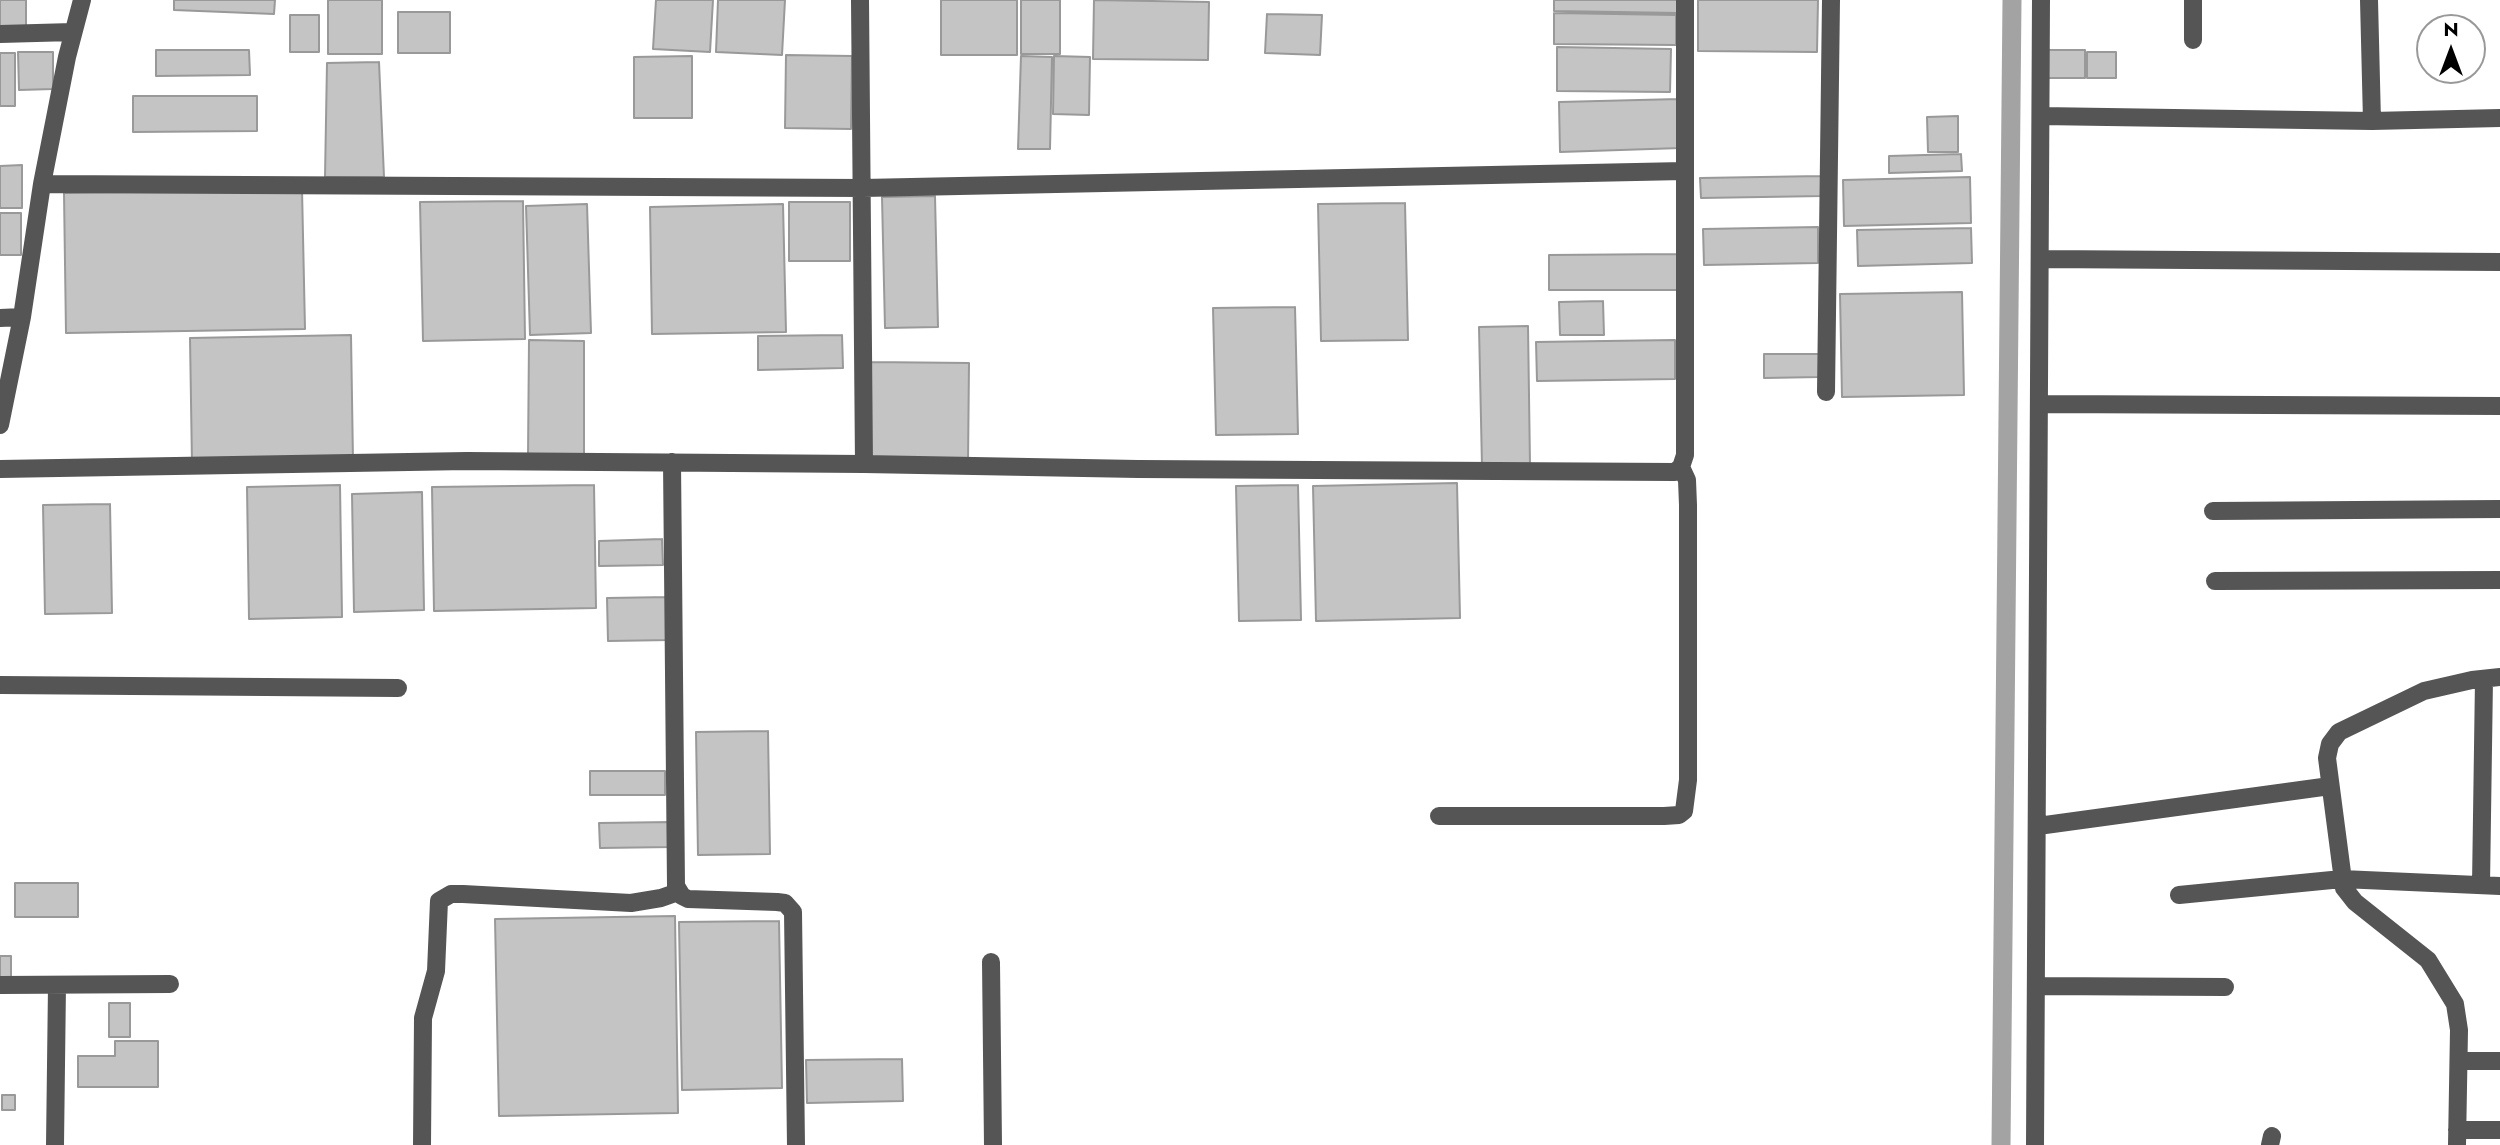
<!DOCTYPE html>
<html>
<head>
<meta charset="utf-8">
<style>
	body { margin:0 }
	#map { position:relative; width:2500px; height:1145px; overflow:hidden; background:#fff; font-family:Jost,sans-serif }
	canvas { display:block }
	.north { position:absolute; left:2416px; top:14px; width:70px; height:70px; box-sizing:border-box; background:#fff; border:2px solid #999; border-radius:50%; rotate:0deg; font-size:19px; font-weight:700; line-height:28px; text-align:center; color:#000 }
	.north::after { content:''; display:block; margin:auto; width:24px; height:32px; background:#000; clip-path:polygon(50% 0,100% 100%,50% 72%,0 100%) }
</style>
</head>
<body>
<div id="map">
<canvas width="2500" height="1145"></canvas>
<div class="north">N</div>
</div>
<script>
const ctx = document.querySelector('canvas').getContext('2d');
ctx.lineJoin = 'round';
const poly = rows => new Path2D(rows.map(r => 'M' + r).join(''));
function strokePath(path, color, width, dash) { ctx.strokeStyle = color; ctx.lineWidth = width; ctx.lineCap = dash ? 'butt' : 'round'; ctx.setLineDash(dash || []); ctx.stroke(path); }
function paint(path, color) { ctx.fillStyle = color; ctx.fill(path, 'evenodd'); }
strokePath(poly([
	[2001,1145,2012,0]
]), '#a3a3a3', 19);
const building = poly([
	[0,0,26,0,26,26,0,26,0,0],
	[174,0,275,0,274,14,174,10,174,0],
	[328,0,382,0,382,54,328,54,328,0],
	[656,0,713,0,710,52,653,49,656,0],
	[718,0,785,0,782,55,716,52,718,0],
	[941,0,1017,0,1017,55,941,55,941,0],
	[1021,0,1060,0,1060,54,1021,54,1021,0],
	[1094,0,1209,2,1208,60,1093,59,1094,0],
	[1554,0,1678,0,1678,13,1554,11,1554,0],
	[1698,0,1818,0,1817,52,1698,51,1698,0],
	[398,12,450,12,450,53,398,53,398,12],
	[1554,13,1676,15,1676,45,1554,44,1554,13],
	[1267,14,1322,15,1320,55,1265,53,1267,14],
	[290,15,319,15,319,52,290,52,290,15],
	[1557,47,1671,49,1670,92,1557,91,1557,47],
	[156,50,249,50,250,75,156,76,156,50],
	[2048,50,2085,50,2085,78,2048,78,2048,50],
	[18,52,53,52,53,89,19,90,18,52],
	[2087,52,2116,52,2116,78,2087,78,2087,52],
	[0,53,15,53,15,106,0,106,0,53],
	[786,55,852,56,851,129,785,128,786,55],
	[692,56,692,118,634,118,634,57,692,56],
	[1021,56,1052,57,1050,149,1018,149,1021,56],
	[1054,56,1090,57,1089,115,1053,114,1054,56],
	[379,62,384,177,325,177,327,63,379,62],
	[133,96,257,96,257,131,133,132,133,96],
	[1679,99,1681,148,1560,152,1559,102,1679,99],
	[1958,116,1958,152,1928,152,1927,117,1958,116],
	[1961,154,1962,171,1889,173,1889,156,1961,154],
	[22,165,22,208,0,208,0,166,22,165],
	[1822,176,1823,196,1701,198,1700,178,1822,176],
	[1970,177,1971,223,1844,226,1843,180,1970,177],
	[302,189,305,329,66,333,64,193,302,189],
	[935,196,938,327,885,328,882,197,935,196],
	[523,201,525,339,423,341,420,202,523,201],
	[789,202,850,202,850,261,789,261,789,202],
	[1405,203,1408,340,1321,341,1318,204,1405,203],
	[587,204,591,333,530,335,526,206,587,204],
	[783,204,786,332,652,334,650,207,783,204],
	[0,213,21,213,21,255,0,255,0,213],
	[1818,227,1818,263,1704,265,1703,229,1818,227],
	[1971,228,1972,263,1858,266,1857,230,1971,228],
	[1677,254,1678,290,1549,290,1549,255,1677,254],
	[1962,292,1964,395,1842,397,1840,294,1962,292],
	[1603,301,1604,335,1560,335,1559,302,1603,301],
	[1295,307,1298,434,1216,435,1213,308,1295,307],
	[1528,326,1530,465,1482,466,1479,327,1528,326],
	[351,335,353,461,192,464,190,338,351,335],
	[842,335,843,368,758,370,758,336,842,335],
	[529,340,584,341,584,458,528,457,529,340],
	[1675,340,1675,379,1537,381,1536,342,1675,340],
	[1764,354,1820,354,1820,377,1764,378,1764,354],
	[869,362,969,363,968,463,867,462,869,362],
	[1457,483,1460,618,1316,621,1313,486,1457,483],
	[340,485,342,617,249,619,247,487,340,485],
	[594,485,596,608,434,611,432,487,594,485],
	[1298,485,1301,620,1239,621,1236,486,1298,485],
	[422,492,424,610,354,612,352,494,422,492],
	[110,504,112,613,45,614,43,505,110,504],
	[662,539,663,565,599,566,599,541,662,539],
	[670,597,671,640,608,641,607,598,670,597],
	[768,731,770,854,698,855,696,732,768,731],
	[590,771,665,771,665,795,590,795,590,771],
	[672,822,672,847,600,848,599,823,672,822],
	[15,883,78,883,78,917,15,917,15,883],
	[675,916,678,1113,499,1116,495,919,675,916],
	[779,921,782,1088,682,1090,679,922,779,921],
	[0,956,11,956,11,977,0,978,0,956],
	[109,1003,130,1003,130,1037,109,1037,109,1003],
	[115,1041,158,1041,158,1087,78,1087,78,1056,115,1056,115,1041],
	[902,1059,903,1101,807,1103,806,1060,902,1059],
	[2,1095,15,1095,15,1110,2,1110,2,1095]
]);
paint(building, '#c4c4c4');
strokePath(building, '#999', 2);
strokePath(poly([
	[860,0,864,464],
	[2193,0,2193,40],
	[2369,0,2372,121],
	[0,34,73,32],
	[2041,116,2372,121,2500,118],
	[42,184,863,188,1684,171],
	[2040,259,2500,262],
	[0,318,22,317],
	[1826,392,1831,0],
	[2040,404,2500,406],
	[0,425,22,317,42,184,67,57,82,0],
	[672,462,676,886,682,896,688,899,777,902,785,903,793,912,796,1145],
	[0,469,467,461,864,464,1138,469,1675,472,1681,467,1685,455,1685,0],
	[2213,511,2500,509],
	[2215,581,2500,580],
	[0,685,398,688],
	[1439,816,1664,816,1679,815,1684,811,1688,780,1688,505,1687,480,1681,467],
	[2038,826,2330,786],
	[2481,885,2484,679],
	[2179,895,2342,879,2500,886],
	[991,962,993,1145],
	[0,985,170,984],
	[2037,986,2225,987],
	[2459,1061,2500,1061],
	[2457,1130,2500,1130],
	[55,1145,57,985],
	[422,1145,423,1018,436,971,439,901,451,894,463,894,631,903,661,898,678,892],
	[2035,1145,2041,0],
	[2270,1145,2272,1136],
	[2457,1145,2459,1030,2455,1004,2428,960,2355,902,2344,888,2327,758,2330,744,2339,732,2424,691,2472,680,2500,677]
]), '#555', 18);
</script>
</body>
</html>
